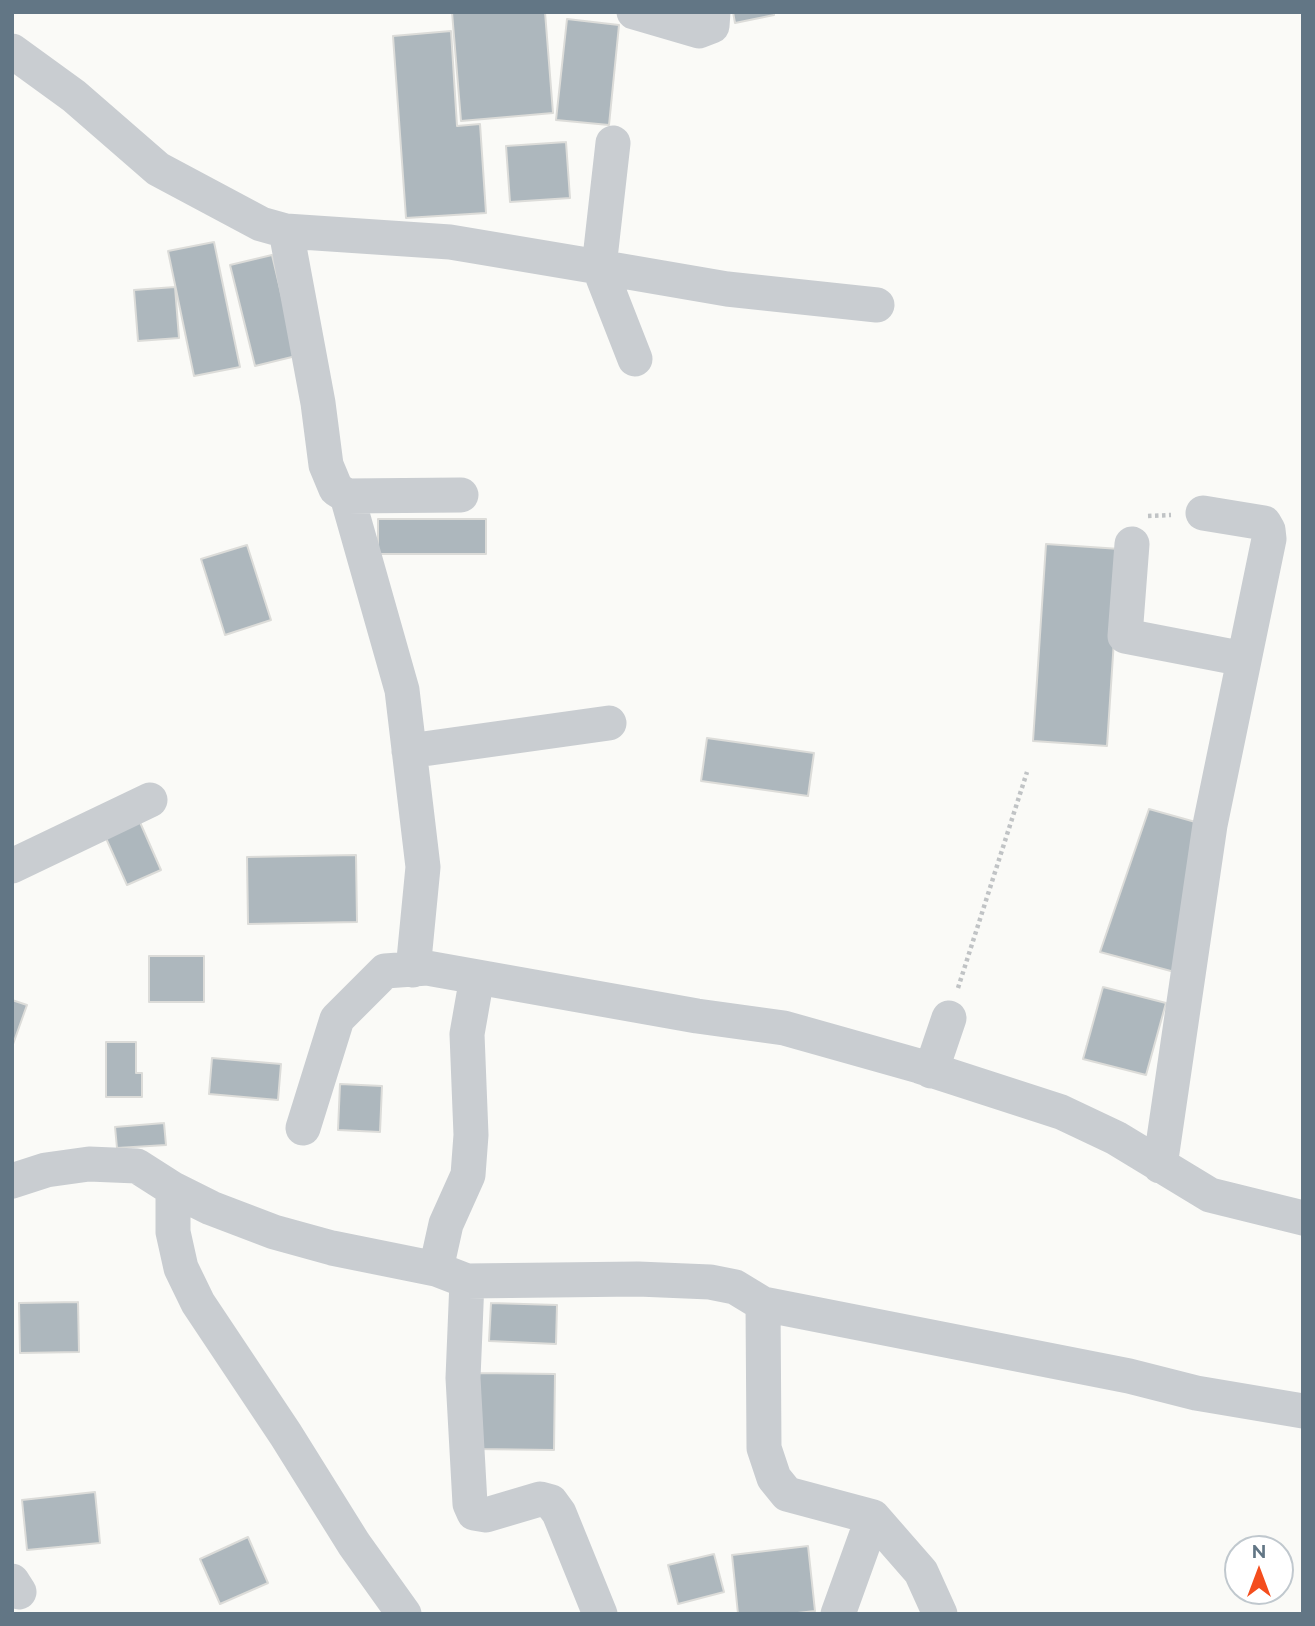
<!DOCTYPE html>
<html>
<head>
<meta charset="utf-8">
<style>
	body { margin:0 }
	#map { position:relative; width:1315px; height:1626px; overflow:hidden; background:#fafaf7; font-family:Raleway,sans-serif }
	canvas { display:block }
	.frame { position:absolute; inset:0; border:14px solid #627685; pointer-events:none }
	.north { position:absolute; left:1224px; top:1535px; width:70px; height:70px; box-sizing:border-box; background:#fff; border:2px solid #c0c8ce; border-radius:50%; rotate:0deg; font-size:19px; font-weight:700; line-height:28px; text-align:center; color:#627685 }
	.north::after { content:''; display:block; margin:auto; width:24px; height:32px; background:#f44d1d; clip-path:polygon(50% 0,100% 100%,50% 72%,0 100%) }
</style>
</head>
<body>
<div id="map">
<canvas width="1315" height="1626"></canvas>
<div class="frame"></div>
<div class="north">N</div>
</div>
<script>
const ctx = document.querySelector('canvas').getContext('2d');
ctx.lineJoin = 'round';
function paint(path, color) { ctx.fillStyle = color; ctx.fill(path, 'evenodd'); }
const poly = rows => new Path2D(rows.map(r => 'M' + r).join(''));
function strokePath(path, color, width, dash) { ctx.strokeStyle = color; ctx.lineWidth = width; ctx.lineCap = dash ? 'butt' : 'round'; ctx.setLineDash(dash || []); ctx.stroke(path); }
const building = poly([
	[452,12,545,12,553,113,461,121,452,12],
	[733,12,774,12,774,15,735,23,733,12],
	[567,19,619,25,609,125,556,120,567,19],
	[451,31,457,126,480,124,486,213,406,218,393,36,451,31],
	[566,142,570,198,510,202,506,146,566,142],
	[214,242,240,367,194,376,168,251,214,242],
	[272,255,296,356,255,366,230,265,272,255],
	[175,287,179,338,138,341,134,290,175,287],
	[378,519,486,519,486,554,378,554,378,519],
	[1046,544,1120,549,1107,746,1033,741,1046,544],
	[247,545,271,620,225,635,201,559,247,545],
	[707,738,814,753,808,796,701,781,707,738],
	[1149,809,1199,823,1182,974,1100,952,1149,809],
	[139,820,161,870,127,885,105,836,139,820],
	[356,855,357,922,248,924,247,857,356,855],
	[149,956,204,956,204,1002,149,1002,149,956],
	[1103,987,1166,1003,1146,1075,1083,1059,1103,987],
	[12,1000,27,1005,12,1047,12,1000],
	[106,1042,136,1042,136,1073,142,1073,142,1097,106,1097,106,1042],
	[212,1058,281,1064,278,1100,209,1094,212,1058],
	[340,1084,382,1086,380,1132,338,1130,340,1084],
	[164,1123,166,1145,117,1148,115,1127,164,1123],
	[78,1302,79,1352,20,1353,19,1303,78,1302],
	[491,1303,557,1305,556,1344,489,1341,491,1303],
	[479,1373,555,1374,554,1450,477,1449,479,1373],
	[95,1492,100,1543,27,1550,22,1500,95,1492],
	[248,1537,268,1583,220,1604,200,1559,248,1537],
	[808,1546,815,1611,789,1614,738,1614,732,1555,808,1546],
	[714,1554,724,1592,678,1604,668,1565,714,1554]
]);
paint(building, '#adb7bd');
strokePath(building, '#dcdcd9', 2);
strokePath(poly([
	[1148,516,1171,515],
	[958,988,1027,772]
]), '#c0c3c5', 4.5, [3.5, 3.5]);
strokePath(poly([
	[634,12,699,31,712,26,713,12],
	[12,51,74,96,158,169,261,224,286,231,450,242,599,267,635,359],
	[613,143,599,267,727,289,877,305],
	[286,231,318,403,326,465,336,489,347,496,461,495],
	[347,496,402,690,423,867,413,970],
	[1132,544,1125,636,1244,659],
	[409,751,609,723],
	[12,866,150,800],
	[931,1071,949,1018],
	[303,1128,337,1019,385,971,427,968,697,1016,784,1028,919,1066,1061,1112,1116,1138,1210,1195,1303,1218],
	[1160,1166,1210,825,1269,539,1268,530,1264,523,1203,513],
	[12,1181,46,1170,89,1164,137,1166,173,1189,211,1208,274,1232,332,1248,436,1269,467,1281,638,1279,710,1282,735,1287,763,1304,764,1448,774,1478,787,1494,873,1517,921,1572,940,1614],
	[173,1189,173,1232,181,1268,198,1303,286,1435,354,1544,404,1614],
	[436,1269,446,1224,468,1175,471,1135,467,1034,477,977],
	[467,1281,463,1378,470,1504,474,1513,486,1515,540,1499,551,1502,559,1513,600,1614],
	[763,1304,1129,1376,1196,1393,1303,1411],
	[12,1581,19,1592],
	[838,1614,873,1517]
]), '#c9cdd1', 35);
</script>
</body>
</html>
